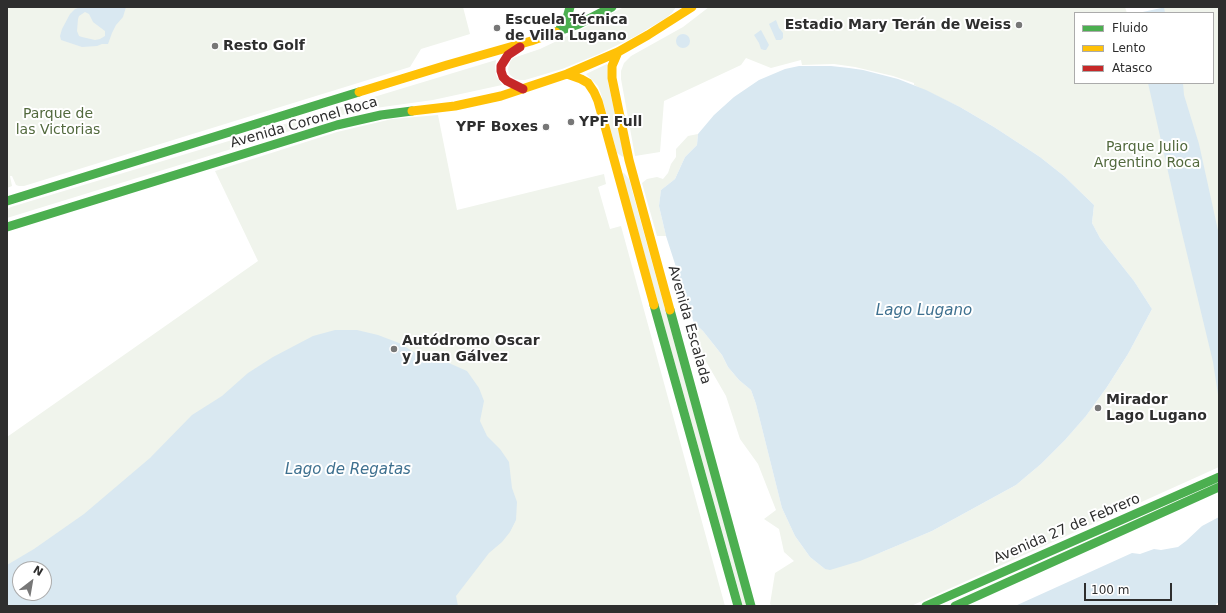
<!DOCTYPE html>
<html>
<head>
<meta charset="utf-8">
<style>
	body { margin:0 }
	#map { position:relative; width:1226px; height:613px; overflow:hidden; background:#fff; font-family:"DejaVu Sans",sans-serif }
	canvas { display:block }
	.frame { position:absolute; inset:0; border:8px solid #2e2e2e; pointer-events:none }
	.legend { position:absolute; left:1074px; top:12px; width:140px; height:72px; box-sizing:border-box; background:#fff; border:1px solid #ababab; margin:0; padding:5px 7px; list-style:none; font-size:12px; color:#2e2e2e }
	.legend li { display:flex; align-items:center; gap:8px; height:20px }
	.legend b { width:20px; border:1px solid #ababab }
	.north { position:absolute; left:12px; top:561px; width:40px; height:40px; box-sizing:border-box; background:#fff; border:1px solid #ababab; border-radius:50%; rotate:31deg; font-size:11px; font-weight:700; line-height:16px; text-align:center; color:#2e2e2e }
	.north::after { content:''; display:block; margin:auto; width:14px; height:18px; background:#777; clip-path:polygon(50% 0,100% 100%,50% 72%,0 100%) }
	.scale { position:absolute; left:1084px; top:583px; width:88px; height:18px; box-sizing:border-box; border:2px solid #2e2e2e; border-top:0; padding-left:5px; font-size:12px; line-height:14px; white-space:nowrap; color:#2e2e2e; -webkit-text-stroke:3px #fff; paint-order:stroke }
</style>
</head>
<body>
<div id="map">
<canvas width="1226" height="613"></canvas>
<div class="frame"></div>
<ul class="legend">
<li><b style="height:5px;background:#4caf50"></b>Fluido</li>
<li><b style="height:5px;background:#ffc107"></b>Lento</li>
<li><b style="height:5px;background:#c62828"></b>Atasco</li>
</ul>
<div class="north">N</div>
<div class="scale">100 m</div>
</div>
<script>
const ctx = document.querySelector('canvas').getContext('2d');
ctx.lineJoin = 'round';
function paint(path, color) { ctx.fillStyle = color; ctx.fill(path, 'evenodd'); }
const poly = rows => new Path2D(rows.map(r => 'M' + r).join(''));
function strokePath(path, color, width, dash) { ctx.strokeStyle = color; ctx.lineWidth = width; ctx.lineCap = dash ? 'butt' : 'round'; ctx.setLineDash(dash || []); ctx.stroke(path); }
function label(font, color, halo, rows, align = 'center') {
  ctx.font = font + ' "DejaVu Sans",sans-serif'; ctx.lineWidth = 4; ctx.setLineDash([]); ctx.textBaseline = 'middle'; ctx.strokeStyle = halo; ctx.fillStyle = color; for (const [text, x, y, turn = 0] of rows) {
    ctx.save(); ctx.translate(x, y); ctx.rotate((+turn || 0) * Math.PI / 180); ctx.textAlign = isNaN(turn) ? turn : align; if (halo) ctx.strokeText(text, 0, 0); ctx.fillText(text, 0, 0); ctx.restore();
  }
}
paint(poly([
	[7,7,463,7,470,34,421,49,410,67,24,186,19,186,16,185,12,176,10,176,12,186,7,188],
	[624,7,676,7,672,13,666,18,634,37,599,54,562,69,525,80,520,80,515,79,509,74,508,69,509,65,510,62,513,58,540,49,582,29],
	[709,7,1219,7,1219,467,911,606,772,606,770,604,775,573,794,561,784,552,779,529,764,519,776,510,758,464,740,439,726,396,704,358,694,323,703,331,722,355,728,367,739,380,751,390,756,404,782,508,795,536,810,557,825,569,882,552,915,538,932,531,1016,485,1041,464,1065,440,1086,416,1107,387,1128,354,1152,309,1134,281,1100,238,1092,223,1094,205,1064,176,1040,157,994,127,960,107,914,85,914,83,893,76,855,67,834,64,802,65,801,60,771,68,746,58,741,65,664,101,660,152,635,156,621,79,621,71,624,63,631,56,683,27],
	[1075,13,1213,13,1213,83,1075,83],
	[496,60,495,67,496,75,502,85,433,100,368,109,342,115,7,218,7,209,11,207],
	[607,64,608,82,624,155,623,157,617,153,601,94,598,86,586,74],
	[438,115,457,210,604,174,606,184,598,187,610,229,621,226,725,606,7,606,7,437,258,261,215,171,337,132,392,119],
	[20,569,44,569,44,593,20,593],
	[698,134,697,145,685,157,675,179,661,190,659,206,666,236,657,236,642,183,647,179,657,177,663,179,668,173,671,164,676,157,676,149,688,136],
	[624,173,629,179,747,606,743,606,622,174]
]), '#f0f4ec');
paint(poly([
	[81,7,126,7,123,17,116,25,112,33,108,44,102,44,97,46,82,47,61,40,60,36,62,29,70,14,75,9],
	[85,12,89,14,93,22,105,31,105,36,100,39,95,40,82,37,79,36,77,31,78,19,79,16],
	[1164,7,1165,13,1129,13],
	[776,20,779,28,783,33,783,38,781,40,776,40,769,24],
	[761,30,769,45,766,50,764,50,761,49,759,43,754,35],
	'676 41a7 7 0 1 1 14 0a7 7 0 1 1-14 0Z',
	[799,66,831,66,849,68,863,70,898,79,926,90,960,107,994,127,1040,157,1064,176,1094,205,1092,223,1100,238,1134,281,1152,309,1128,354,1107,387,1086,416,1065,440,1041,464,1016,485,932,531,882,552,860,561,830,570,825,569,810,557,795,536,782,508,756,404,751,390,739,380,728,367,722,355,703,331,694,323,666,236,659,206,661,190,675,179,685,157,697,145,698,134,714,115,734,97,759,80,785,69],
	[1148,83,1183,83,1184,95,1199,144,1219,235,1219,401,1213,362,1181,229],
	[335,330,357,330,378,335,399,343,417,354,442,360,467,371,479,388,484,401,480,421,487,436,500,449,509,462,512,488,517,502,516,520,510,532,502,542,489,553,456,596,458,606,7,606,7,582,8,573,7,565,34,549,84,514,150,458,192,415,222,396,248,373,273,357,313,336],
	[20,569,44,569,44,593,20,593],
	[1219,517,1219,603,1217,603,1215,606,1015,606,1132,553,1140,554,1154,549,1161,550,1178,547,1186,541,1202,526]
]), '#d9e8f1');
paint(poly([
	[1125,7,1166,7,1138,13,1127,13]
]), '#fff');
strokePath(poly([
	[556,32,579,24,612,7],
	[558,32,567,18,570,7],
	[7,201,359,92],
	[7,227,337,125,381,115,412,111],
	[654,305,738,606],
	[670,310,751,606],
	[926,606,1219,477],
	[955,606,1219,487]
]), '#4caf50', 9);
strokePath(poly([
	[618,52,612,66,612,78,629,160,670,310],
	[567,74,581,79,588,83,594,92,598,101,654,305],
	[359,92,447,65,531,41,556,32],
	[412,111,455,106,501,96,567,74,618,52,648,35,692,7]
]), '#ffc107', 9);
strokePath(poly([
	[520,47,508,55,501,66,501,71,503,77,507,81,523,89]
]), '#c62828', 9);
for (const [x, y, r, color] of [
	[1019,25,4,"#777"],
	[497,28,4,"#777"],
	[215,46,4,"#777"],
	[571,122,4,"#777"],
	[546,127,4,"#777"],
	[394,349,4,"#777"],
	[1098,408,4,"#777"]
]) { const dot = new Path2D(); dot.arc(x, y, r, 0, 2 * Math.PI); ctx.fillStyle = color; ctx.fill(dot); strokePath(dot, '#fff', 1.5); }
label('bold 14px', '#2e2e2e', '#fff', [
	["Escuela Técnica",505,20],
	["de Villa Lugano",505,36],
	["Estadio Mary Terán de Weiss",1011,25,"right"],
	["Resto Golf",223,46],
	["YPF Full",579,122],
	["YPF Boxes",538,127,"right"],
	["Autódromo Oscar",402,341],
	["y Juan Gálvez",402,357],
	["Mirador",1106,400],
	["Lago Lugano",1106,416]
], 'left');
label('14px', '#52693d', '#fff', [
	["Parque de",58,114],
	["las Victorias",58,130],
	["Parque Julio",1147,147],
	["Argentino Roca",1147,163]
]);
label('14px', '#2e2e2e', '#fff', [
	["Avenida Coronel Roca",304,123,-16],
	["Avenida Escalada",689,325,74],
	["Avenida 27 de Febrero",1067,529,-23]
]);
label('italic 15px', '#3e708f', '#fff', [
	["Lago Lugano",924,311],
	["Lago de Regatas",348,470]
]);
</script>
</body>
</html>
